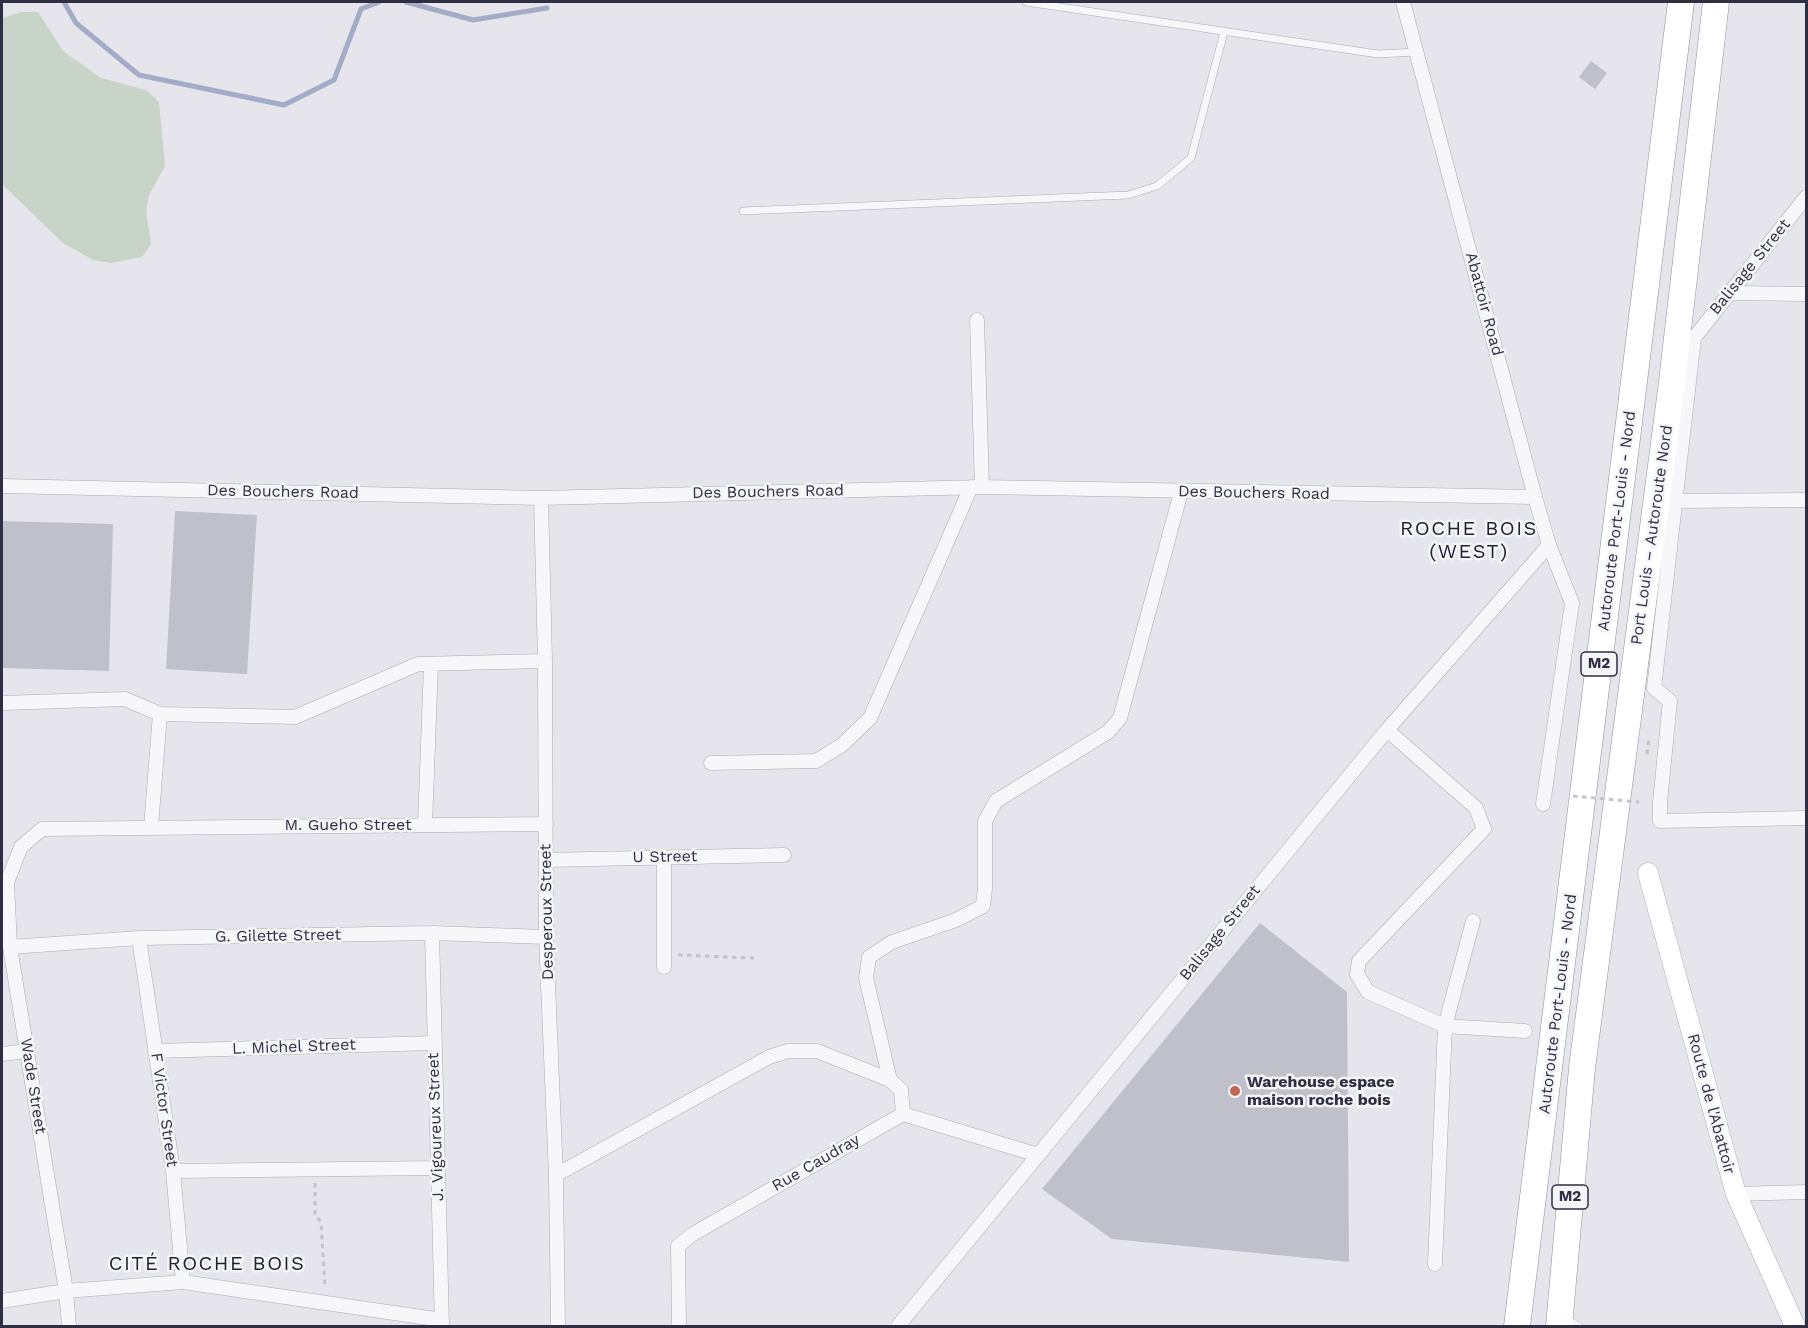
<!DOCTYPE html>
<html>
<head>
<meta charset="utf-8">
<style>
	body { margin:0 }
	#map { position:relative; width:1808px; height:1328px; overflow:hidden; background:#e5e5eb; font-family:"Work Sans",sans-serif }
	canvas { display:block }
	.frame { position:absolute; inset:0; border:3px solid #2e2f42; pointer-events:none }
</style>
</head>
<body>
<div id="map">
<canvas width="1808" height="1328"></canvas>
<div class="frame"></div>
</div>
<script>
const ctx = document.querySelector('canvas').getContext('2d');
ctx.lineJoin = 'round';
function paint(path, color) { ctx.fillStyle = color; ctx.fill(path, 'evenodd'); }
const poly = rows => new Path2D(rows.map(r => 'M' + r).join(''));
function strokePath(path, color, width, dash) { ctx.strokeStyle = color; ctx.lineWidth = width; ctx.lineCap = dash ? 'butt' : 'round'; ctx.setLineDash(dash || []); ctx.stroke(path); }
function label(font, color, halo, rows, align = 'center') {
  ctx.font = font + ' "Work Sans",sans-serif'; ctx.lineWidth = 5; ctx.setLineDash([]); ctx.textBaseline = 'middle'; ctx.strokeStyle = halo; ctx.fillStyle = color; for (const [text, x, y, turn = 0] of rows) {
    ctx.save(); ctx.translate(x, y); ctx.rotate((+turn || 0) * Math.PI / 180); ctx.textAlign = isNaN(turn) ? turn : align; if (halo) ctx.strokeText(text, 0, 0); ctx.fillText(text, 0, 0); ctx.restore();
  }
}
paint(poly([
	[21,12,38,12,63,51,101,78,146,90,159,102,165,166,149,195,146,211,151,244,142,257,111,263,93,260,63,243,2,184,2,18]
]), '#c7d4c7');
strokePath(poly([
	[64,2,76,23,139,75,284,105,334,80,361,9,379,2],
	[406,2,473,20,547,8]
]), '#a4abc7', 5);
paint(poly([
	[1591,61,1607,73,1595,89,1579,77],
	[175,511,257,515,247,674,166,669],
	[2,521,113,524,109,671,2,668],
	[1260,923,1347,992,1349,1262,1112,1239,1042,1189]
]), '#bfc0ca');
const lane = poly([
	[1026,2,1378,54,1417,52],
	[743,211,1128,195,1157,186,1191,158,1224,32],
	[1568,1317,1567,1320,1579,1326]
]);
const street = poly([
	[1403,2,1535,497,1549,545,1572,603,1543,804],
	[1806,197,1694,338,1654,688,1670,701,1660,802,1660,821,1806,818],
	[1730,293,1806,294],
	[977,320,982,487],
	[2,486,541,498,982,487,1535,497],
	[541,498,545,661,546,937,556,1175,558,1326],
	[1677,501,1806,500],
	[2,703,125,699,160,714,295,717,418,664,545,661],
	[1387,730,1476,808,1484,829,1359,961,1357,974,1368,992,1445,1026,1525,1031],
	[711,763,816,761,842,745,870,718,971,487],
	[425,825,431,664],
	[151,827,160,714],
	[664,858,664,967],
	[546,860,784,855],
	[432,933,442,1326],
	[139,938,173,1171,183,1282],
	[10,947,139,938,432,933,546,937],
	[155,1051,434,1043],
	[2,1054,28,1051],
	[890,1080,866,978,869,957,892,942,956,920,983,906,985,888,985,821,996,801,1108,732,1120,718,1181,492],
	[173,1171,437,1168],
	[556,1175,769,1057,788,1051,817,1051,890,1080,901,1090,903,1114],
	[1736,1194,1806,1192],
	[1435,1264,1445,1026,1473,921],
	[2,1301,66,1291,183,1282,442,1320],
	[69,1326,66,1291,10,947,7,882,21,847,42,829,546,824],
	[679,1326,678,1246,693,1234,903,1114,1038,1155],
	[898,1326,1387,730,1549,545]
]);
const secondary = poly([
	[1648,873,1736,1194,1795,1326]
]);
const highway = poly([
	[1517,1326,1681,2],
	[1559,1326,1582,1068,1671,390,1716,2]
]);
strokePath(lane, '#aaabb5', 8);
strokePath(street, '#aaabb5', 15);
strokePath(secondary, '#aaabb5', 21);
strokePath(highway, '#8e90a0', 27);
strokePath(poly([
	[1647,754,1649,737],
	[678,955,754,958],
	[315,1183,315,1215,321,1222,325,1288]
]), '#c3c3ca', 3, [4.5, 4.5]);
strokePath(lane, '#f7f7fa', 7);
strokePath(street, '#f7f7fa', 14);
strokePath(secondary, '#fff', 20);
strokePath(highway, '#fff', 26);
strokePath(poly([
	[1573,796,1639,802]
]), '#c3c3ca', 3, [4.5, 4.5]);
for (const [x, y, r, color] of [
	[1235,1091,6,"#c26658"]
]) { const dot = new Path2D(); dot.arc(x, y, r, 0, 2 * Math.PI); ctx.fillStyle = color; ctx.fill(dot); strokePath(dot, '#f4f5f8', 2); }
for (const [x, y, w] of [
	[1599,664,36],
	[1570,1197,36]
]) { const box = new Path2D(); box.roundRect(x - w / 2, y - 12, w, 24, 4.5); ctx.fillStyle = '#f4f5f8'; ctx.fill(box); strokePath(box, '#2e2f42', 1.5); }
label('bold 15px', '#2e2f42', null, [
	["M2",1599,664],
	["M2",1570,1197]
]);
label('16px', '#2e2f42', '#f4f5f8', [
	["Balisage Street",1750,267,-51],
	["Abattoir Road",1484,304,75],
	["Des Bouchers Road",283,492,1],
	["Des Bouchers Road",768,492,-1],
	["Des Bouchers Road",1254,493,1],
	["Autoroute Port-Louis - Nord",1617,521,-83],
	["Port Louis – Autoroute Nord",1652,535,-82],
	["M. Gueho Street",348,825],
	["U Street",665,857,-1],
	["Desperoux Street",547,912,-91],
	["Balisage Street",1220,933,-51],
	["G. Gilette Street",278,936,-1],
	["Autoroute Port-Louis - Nord",1558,1004,-83],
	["L. Michel Street",294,1047,-2],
	["Wade Street",33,1086,81],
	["Route de l'Abattoir",1711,1104,75],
	["F Victor Street",164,1110,82],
	["J. Vigoureux Street",436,1127,-92],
	["Rue Caudray",816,1163,-30]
]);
label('bold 16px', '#2e2f42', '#f4f5f8', [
	["Warehouse espace",1247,1082],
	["maison roche bois",1247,1100]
], 'left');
ctx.letterSpacing = '1.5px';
label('20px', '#202133', '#f4f5f8', [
	["ROCHE BOIS",1469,529],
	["(WEST)",1469,552],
	["CITÉ ROCHE BOIS",207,1264]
]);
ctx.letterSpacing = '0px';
</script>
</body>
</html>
